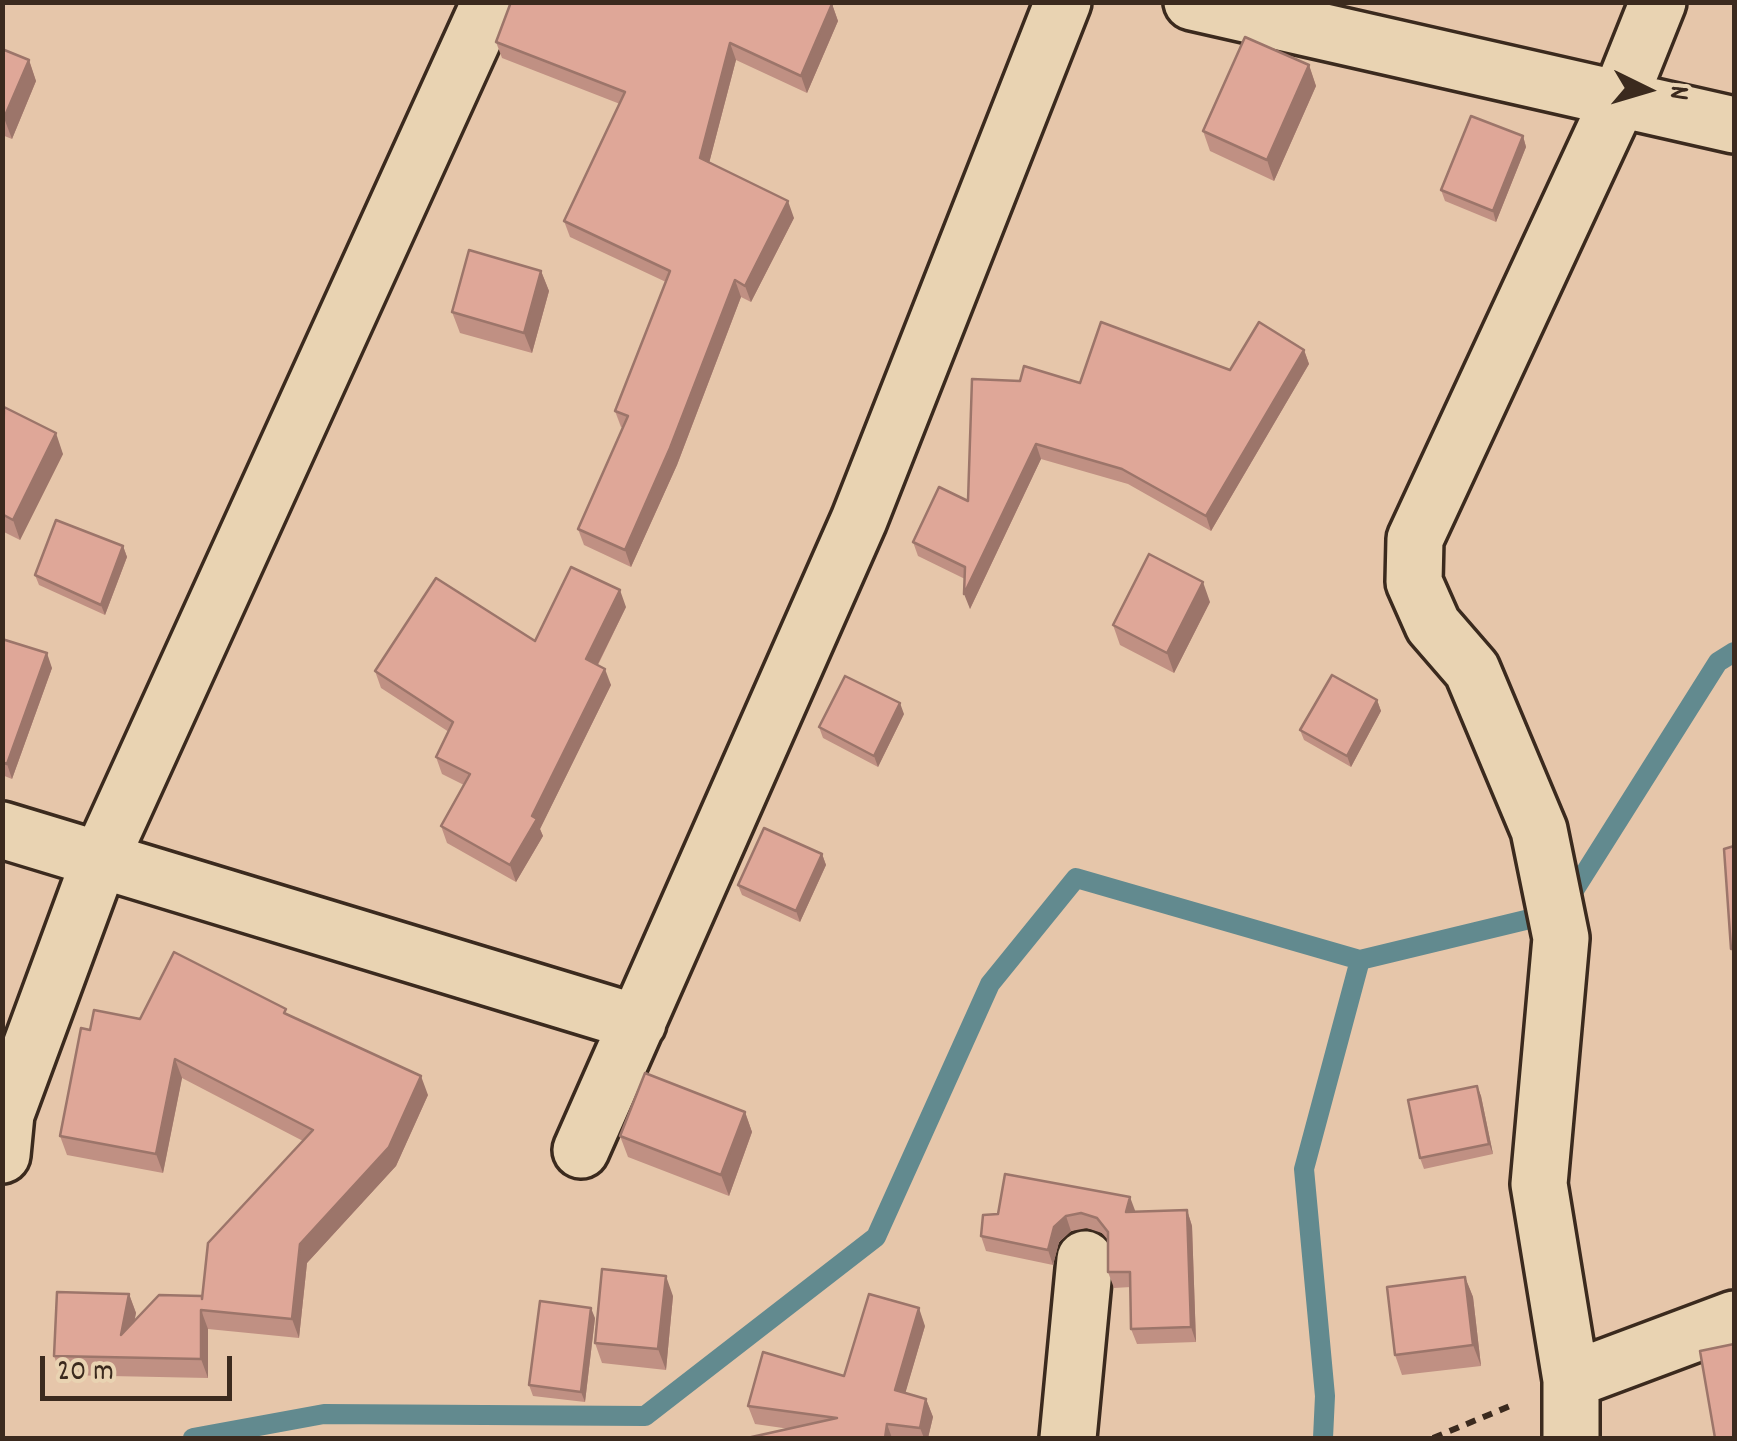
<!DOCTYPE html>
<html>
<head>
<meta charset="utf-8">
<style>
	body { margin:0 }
	#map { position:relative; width:1737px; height:1441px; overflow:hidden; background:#e6c6aa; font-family:Dekko,sans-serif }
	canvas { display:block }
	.frame { position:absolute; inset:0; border:5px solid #3b2a1e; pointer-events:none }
	.north { position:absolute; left:1597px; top:40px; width:100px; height:100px; -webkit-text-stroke:8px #e9d3b2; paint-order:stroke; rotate:95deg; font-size:28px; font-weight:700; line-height:40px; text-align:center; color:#3b2a1e }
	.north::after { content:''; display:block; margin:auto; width:35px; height:45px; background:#3b2a1e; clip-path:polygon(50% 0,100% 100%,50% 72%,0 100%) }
	.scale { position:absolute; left:40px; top:1356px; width:192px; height:45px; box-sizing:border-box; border:5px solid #3b2a1e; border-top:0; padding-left:12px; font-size:30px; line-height:35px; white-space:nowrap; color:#3b2a1e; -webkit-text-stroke:8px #e9d3b2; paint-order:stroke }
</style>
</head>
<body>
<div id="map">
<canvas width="1737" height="1441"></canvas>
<div class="frame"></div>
<div class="north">N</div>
<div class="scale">20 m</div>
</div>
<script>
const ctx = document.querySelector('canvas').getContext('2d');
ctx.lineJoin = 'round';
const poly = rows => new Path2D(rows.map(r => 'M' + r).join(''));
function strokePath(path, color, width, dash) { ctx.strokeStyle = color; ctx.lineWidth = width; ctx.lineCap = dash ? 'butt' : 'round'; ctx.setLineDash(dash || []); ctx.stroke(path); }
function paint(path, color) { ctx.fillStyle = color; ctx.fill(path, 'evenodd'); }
strokePath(poly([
	[1573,892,1718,662,1734,652],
	[193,1438,324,1414,645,1416,876,1237,990,984,1076,878,1360,960,1538,917],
	[1323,1438,1325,1396,1304,1169,1360,960]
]), '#628a8f', 20);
const minor = poly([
	[1192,2,1734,125],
	[2,830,638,1023],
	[581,1150,859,520,1063,2],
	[2,1155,6,1114,99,862,490,2],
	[1571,1380,1734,1319],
	[1068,1438,1085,1259],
	[1571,1438,1571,1380,1539,1184,1561,938,1539,830,1472,670,1433,625,1414,582,1415,539,1620,97,1658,2]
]);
strokePath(minor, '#3b2a1e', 62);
strokePath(poly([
	[1433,1438,1510,1406]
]), '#3b2a1e', 6, [10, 8]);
strokePath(minor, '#e9d3b2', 55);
paint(poly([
	[832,4,838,21,807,93,736,60,709,163,794,218,751,302,741,297,677,465,631,567,584,545,578,529,623,428,621,427,615,411,666,282,570,237,564,221,620,104,502,58,496,42],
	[2,49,29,60,36,81,12,139,2,135],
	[1309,65,1316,86,1274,181,1210,151,1203,131],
	[1523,136,1526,147,1496,222,1445,201,1441,190],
	[541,271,549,291,532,353,460,333,452,312],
	[1304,350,1309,364,1211,531,1128,484,1041,459,970,609,965,579,918,556,913,542,968,501,1080,383,1230,370],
	[2,409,63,454,20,540,2,531],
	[123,546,127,557,105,615,39,585,35,575],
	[1210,602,1174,673,1120,645,1113,625],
	[626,607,598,665,611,685,540,829,543,836,516,882,447,843,441,826,464,785,442,774,436,757,449,732,381,688,375,671,535,641],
	[2,639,52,668,12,779,2,775],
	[1377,700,1381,711,1351,767,1304,740,1300,730],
	[904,714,878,767,823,738,819,727],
	[822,854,826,865,800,922,742,895,738,885],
	[289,1015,428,1095,396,1166,307,1263,299,1338,208,1329,208,1378,61,1375,54,1356,129,1294,136,1313,134,1321,202,1296,303,1141,182,1078,163,1173,67,1155,60,1136,90,1030,140,1019],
	[1477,1086,1481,1096,1493,1154,1424,1169,1420,1158],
	[745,1112,752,1132,729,1196,628,1157,620,1136],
	[1187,1210,1192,1226,1196,1342,1137,1344,1131,1329,1131,1287,1114,1288,1108,1272,1108,1240,1102,1233,1087,1228,1071,1231,1059,1242,1053,1265,986,1251,981,1236,998,1214],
	[1465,1277,1473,1297,1481,1366,1402,1375,1395,1355],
	[673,1296,666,1370,602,1363,595,1343],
	[595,1318,585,1402,533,1396,529,1385],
	[925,1326,905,1393,926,1399,933,1417,928,1438,747,1438,790,1429,755,1424,748,1406,844,1376]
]), '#c09083');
paint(poly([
	[832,4,838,21,807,93,801,76],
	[730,43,736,60,706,175,700,158],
	[29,60,36,81,12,139,4,118],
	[1309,65,1316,86,1274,181,1267,160],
	[1523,136,1526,147,1496,222,1493,211],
	[788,201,794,218,751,302,745,286],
	[541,271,549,291,532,353,524,333],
	[735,280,741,297,677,465,631,567,625,550],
	[1304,350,1309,364,1211,531,1206,516],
	[56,433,63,454,20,540,13,520],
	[1036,444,1041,459,970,609,964,594],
	[123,546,127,557,105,615,101,605],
	[1203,582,1210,602,1174,673,1167,653],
	[620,590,626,607,592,676,586,659],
	[47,653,52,668,12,779,7,764],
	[605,669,611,685,540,829,543,836,516,882,510,865,532,816],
	[1377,700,1381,711,1351,767,1347,756],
	[900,703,904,714,878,767,874,756],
	[822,854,826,865,800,922,796,911],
	[175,1059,182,1078,163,1173,156,1154],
	[421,1076,428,1095,396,1166,307,1263,299,1338,292,1319,300,1244],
	[1477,1086,1481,1096,1493,1154,1489,1144],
	[745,1112,752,1132,729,1196,721,1175],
	[1130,1197,1136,1213,1126,1212],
	[1187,1210,1192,1226,1196,1342,1191,1327],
	[1066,1216,1071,1231,1059,1242,1053,1265,1048,1250,1054,1227],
	[666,1276,673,1296,666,1370,658,1349],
	[1465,1277,1473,1297,1481,1366,1473,1345],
	[129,1294,136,1313,128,1354,121,1335],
	[591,1308,595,1318,585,1402,581,1392],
	[919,1308,925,1326,901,1408,895,1390],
	[201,1310,208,1329,208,1378,201,1359],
	[926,1399,933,1417,928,1438,924,1438,920,1428],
	[887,1424,892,1438,885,1438]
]), '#9c756a');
const building = poly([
	[511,2,827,2,832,4,801,76,730,43,700,158,788,201,745,286,735,280,670,448,625,550,578,529,628,416,615,411,670,271,564,221,625,92,496,42,511,2],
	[1245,37,1309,65,1267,160,1203,131,1245,37],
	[2,49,29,60,4,118,2,118,2,49],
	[1471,116,1523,136,1493,211,1441,190,1471,116],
	[469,250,541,271,524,333,452,312,469,250],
	[1101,322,1230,370,1259,322,1304,350,1206,516,1122,469,1036,444,964,594,965,567,913,542,939,487,968,501,972,379,1020,381,1024,366,1080,383,1101,322],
	[4,407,56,433,13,520,2,514,4,407],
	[56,520,123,546,101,605,35,575,56,520],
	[1149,554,1203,582,1167,653,1113,625,1149,554],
	[571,567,620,590,586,659,605,669,532,816,537,819,510,865,441,826,470,774,436,757,453,722,375,671,436,578,535,641,571,567],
	[2,639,47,653,7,764,2,762,2,639],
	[1332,675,1377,700,1347,756,1300,730,1332,675],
	[845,676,900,703,874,756,819,727,845,676],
	[764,828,822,854,796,911,738,885,764,828],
	[1734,846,1734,949,1731,949,1724,849,1734,846],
	[174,952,286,1009,284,1013,421,1076,389,1147,300,1244,292,1319,201,1310,201,1359,54,1356,57,1292,129,1294,121,1335,159,1295,202,1296,202,1299,208,1243,313,1130,175,1059,156,1154,60,1136,81,1028,90,1030,94,1010,140,1019,174,952],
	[645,1073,745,1112,721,1175,620,1136,645,1073],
	[1477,1086,1489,1144,1420,1158,1408,1100,1477,1086],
	[1005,1174,1130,1197,1126,1212,1187,1210,1191,1327,1131,1329,1130,1272,1108,1272,1108,1232,1097,1218,1081,1213,1066,1216,1054,1227,1048,1250,981,1236,983,1215,998,1214,1005,1174],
	[602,1269,666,1276,658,1349,595,1343,602,1269],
	[1465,1277,1473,1345,1395,1355,1387,1287,1465,1277],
	[869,1294,919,1308,895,1390,926,1399,920,1428,887,1424,885,1438,747,1438,837,1418,748,1406,763,1352,844,1376,869,1294],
	[540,1301,591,1308,581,1392,529,1385,540,1301],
	[1734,1344,1734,1438,1715,1438,1700,1351,1734,1344]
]);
paint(building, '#dfa798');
strokePath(building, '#9c756a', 2.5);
</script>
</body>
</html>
